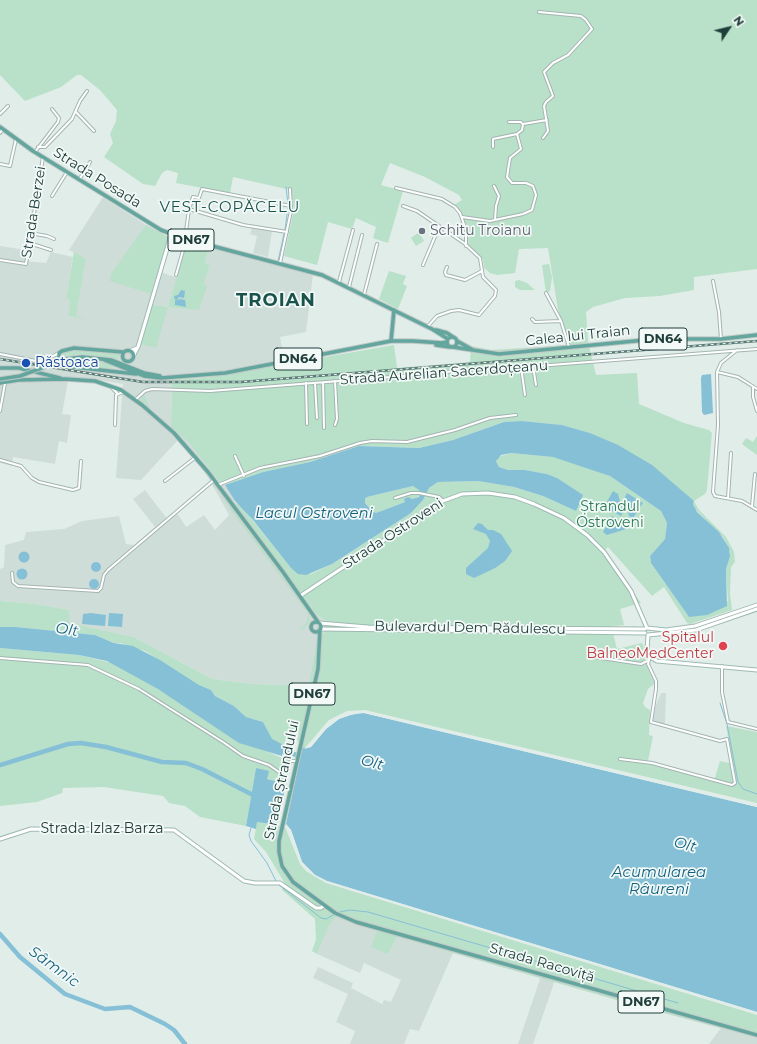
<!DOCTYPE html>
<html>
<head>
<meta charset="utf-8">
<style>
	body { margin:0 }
	#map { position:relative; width:757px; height:1044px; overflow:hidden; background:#e1ede9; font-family:Montserrat,sans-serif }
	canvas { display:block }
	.north { position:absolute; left:709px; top:8px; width:40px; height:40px; -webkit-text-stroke:3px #f2f9f7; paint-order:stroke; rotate:55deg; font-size:11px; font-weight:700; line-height:16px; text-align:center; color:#203f3b }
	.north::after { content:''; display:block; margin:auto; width:14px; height:18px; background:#203f3b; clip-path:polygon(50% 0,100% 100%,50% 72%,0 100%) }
</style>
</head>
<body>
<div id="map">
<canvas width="757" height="1044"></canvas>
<div class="north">N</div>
</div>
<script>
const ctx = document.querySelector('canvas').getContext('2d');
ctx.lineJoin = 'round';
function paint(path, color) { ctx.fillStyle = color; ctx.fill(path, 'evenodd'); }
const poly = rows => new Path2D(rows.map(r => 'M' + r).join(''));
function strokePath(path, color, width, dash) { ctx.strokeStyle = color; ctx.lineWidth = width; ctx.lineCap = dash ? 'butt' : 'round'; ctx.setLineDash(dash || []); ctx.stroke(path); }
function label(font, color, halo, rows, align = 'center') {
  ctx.font = font + ' Montserrat,sans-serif'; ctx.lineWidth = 3.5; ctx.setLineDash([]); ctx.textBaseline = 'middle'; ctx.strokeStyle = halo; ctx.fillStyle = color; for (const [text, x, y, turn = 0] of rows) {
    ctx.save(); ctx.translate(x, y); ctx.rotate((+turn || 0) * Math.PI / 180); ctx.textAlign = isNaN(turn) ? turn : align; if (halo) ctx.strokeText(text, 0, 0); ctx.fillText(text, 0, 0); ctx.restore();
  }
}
paint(poly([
	[103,197,146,225,169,237,137,343,168,307,152,305,161,272,177,278,168,307,204,284,210,265,205,263,209,247,313,274,306,332,280,337,285,364,205,378,172,380,171,426,188,442,219,481,225,485,235,501,234,502,316,614,326,621,325,633,309,686,252,684,212,679,134,637,68,623,69,610,36,604,0,601,0,569,4,567,5,545,24,540,26,532,64,529,82,521,119,516,126,544,134,545,155,527,133,499,145,490,168,520,177,513,186,527,204,515,215,530,229,515,208,477,191,454,177,441,141,480,116,478,123,384,99,380,96,383,68,381,62,414,71,415,67,443,59,441,55,464,13,457,12,466,0,463,0,246,26,250,25,261,46,263,51,252,73,257,66,299,70,300,68,316,83,318,76,315,76,312,86,259,69,250],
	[252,228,272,231,268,257,253,253,257,236,250,234],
	[661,693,666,693,665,724,652,722,652,715],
	[336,917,377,931,388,954,397,937,453,953,419,1031,410,1029,404,1044,350,1044,355,1031,336,1022,348,994,313,978,318,967,353,983,351,988,382,1004,384,1000,391,1002,401,980,364,963,360,973,317,954,330,924],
	[541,976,555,980,533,1044,518,1044],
	[721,1028,757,1038,757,1044,709,1044]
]), '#cfddd8');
paint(poly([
	[0,0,757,0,757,269,694,277,694,290,660,296,625,298,593,307,586,312,588,342,596,375,637,373,639,404,684,423,709,430,712,433,707,490,705,494,694,501,699,510,726,537,734,552,735,562,731,567,730,593,732,610,690,624,687,623,664,587,652,596,608,547,606,549,605,551,641,603,620,609,624,625,612,626,612,631,642,631,642,632,613,633,617,649,641,643,643,644,647,666,654,680,655,683,648,689,643,703,645,707,650,710,649,735,653,736,648,761,714,781,720,761,733,764,726,726,757,732,757,803,365,710,347,711,329,720,304,749,302,748,303,743,297,741,299,732,288,730,284,745,272,740,263,722,246,717,234,706,215,696,211,690,199,685,145,651,120,643,115,643,95,635,16,627,0,627,0,601,36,604,69,610,69,623,134,637,212,679,252,684,309,686,317,640,325,633,326,628,324,626,326,626,326,621,316,614,234,502,242,507,291,568,311,574,332,564,411,513,423,500,429,488,438,482,478,481,514,487,543,496,576,511,557,478,547,474,525,470,508,470,499,467,496,461,498,457,511,453,553,457,593,469,610,476,661,511,667,523,665,539,650,556,651,563,689,617,728,601,726,569,730,552,723,537,695,509,693,504,694,501,590,433,562,425,522,421,504,422,453,440,419,448,359,446,310,462,263,472,225,485,219,481,188,442,171,427,172,380,205,378,394,345,397,368,470,362,471,347,446,332,471,346,491,350,570,345,558,310,548,248,519,249,515,273,497,275,490,273,484,268,483,260,468,245,469,228,454,205,462,200,459,195,425,177,390,163,381,185,403,191,388,243,373,238,376,227,356,218,352,229,328,222,317,265,284,256,294,209,291,190,233,177,230,193,176,183,178,173,167,170,162,173,155,186,143,184,104,157,113,143,110,134,116,121,117,110,100,90,81,75,77,75,61,87,25,101,0,75],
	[146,225,172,239,153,305,168,307,187,242,209,247,205,263,210,265,204,284,207,286,199,310,168,307,156,348,137,343,151,294,110,281,111,274],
	[419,232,424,241,416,246,411,238],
	[74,252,86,259,76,315,86,319,68,316,70,300,66,299],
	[549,264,552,277,550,291,546,293,542,265],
	[389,271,406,276,403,284,407,286,398,309,379,299],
	[519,280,527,283,535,290,520,290,515,287,515,281],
	[73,349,119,353,120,356,118,359,80,354,60,357,60,354],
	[76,360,101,362,113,365,114,367,100,369,63,363],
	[142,396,145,396,151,411,140,401],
	[757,436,757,455,742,444,746,438,753,442],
	[413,486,418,487,421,492,418,497,412,499,408,498,405,502,376,513,371,510,365,503,365,499,367,497],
	[216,487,307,610,310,620,304,629,301,630,299,628,302,628,306,623,308,616,307,612,232,512],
	[0,648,79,655,116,664,261,749,282,758,291,760,286,784,267,779,256,768,246,826,200,817,185,806,169,803,163,796,104,787,63,788,62,793,37,802,0,806],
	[257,822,285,827,300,864,306,871,326,883,757,1015,757,1038,634,1005,397,937,388,954,371,947,377,931,336,917,330,924,317,954,312,951,316,939,315,919,282,890,284,882,266,852,254,839]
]), '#b9e0c8');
paint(poly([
	[181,290,185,291,184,298,179,297,177,300,175,300,174,296,178,295],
	[180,299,185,300,186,307,175,305,175,301],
	[711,374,713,413,704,415,702,412,701,378,702,375],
	[522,421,562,425,590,433,618,445,652,465,694,501,693,504,697,512,719,532,729,548,730,556,726,569,727,606,707,615,689,617,651,563,650,556,665,539,667,523,661,511,610,476,553,457,511,453,501,455,496,461,499,467,508,470,525,470,547,474,557,478,583,495,576,511,543,496,514,487,478,481,438,482,429,488,423,500,411,513,332,564,306,575,298,574,291,568,253,520,235,501,225,485,263,472,310,462,359,446,419,448,453,440,504,422],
	[413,486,419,490,420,492,419,497,412,499,408,497,404,499,405,502,376,513,371,510,365,503,365,499,367,497],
	[613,491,618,494,623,512,621,516,604,507],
	[627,493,643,503,633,518,629,516,625,497],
	[612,516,628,525,626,529,607,535,603,532],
	[478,523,482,524,488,530,493,530,501,534,512,551,505,561,495,568,474,578,466,574,466,568,488,548,490,541,486,534,473,529],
	'18.5 557a5.5 5.5 0 1 1 11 0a5.5 5.5 0 1 1-11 0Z',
	'91 567a5 5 0 1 1 10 0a5 5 0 1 1-10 0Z',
	'16.5 574a5.5 5.5 0 1 1 11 0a5.5 5.5 0 1 1-11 0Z',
	'89 584a5 5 0 1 1 10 0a5 5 0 1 1-10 0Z',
	[91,613,106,615,105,626,82,624,83,614],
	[109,613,123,614,122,627,108,626],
	[0,627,16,627,95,635,114,643,133,646,160,660,199,685,211,690,215,696,234,706,246,717,263,722,272,739,284,745,282,756,239,743,158,689,107,661,79,655,0,648],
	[357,713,364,713,757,807,757,1012,327,881,315,875,302,862,291,830,286,824,302,748,311,747,326,729,339,719],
	[256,768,269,771,267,779,286,784,277,825,257,822,256,829,246,826]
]), '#85c0d7');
paint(poly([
	[357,711,365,711,539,752,757,805,757,807,364,713,349,715,339,719,326,729,311,747,304,749,338,717],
	[286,824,291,830,302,862,315,875,327,881,757,1012,757,1014,327,883,314,876,300,863]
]), '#e1ede9');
strokePath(poly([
	[286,187,288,204],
	[285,230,288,207],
	[278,261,284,234],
	[720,703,727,724,738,782,743,789,757,794],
	[251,828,249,835,251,841,267,863,276,881],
	[279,885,321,918,326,919,335,914],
	[340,912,350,910,368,912,678,1003]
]), '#85c0d7', 1);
strokePath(poly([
	[277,750,301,756],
	[0,765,68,744,81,743,106,747,162,762,186,763,202,769,251,794],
	[0,934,20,957,65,994,105,1009,130,1007,165,1024,174,1030,185,1044]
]), '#85c0d7', 4.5);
const street = poly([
	[539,12,581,16,586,20,592,29,568,55,553,63,544,72,553,96,546,102,544,106,548,131,543,138],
	[76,112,94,131],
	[0,114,8,106],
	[523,124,547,120],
	[0,133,3,129],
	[38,147,45,147,72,119,80,101,87,91],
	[493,147,493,139,517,134,522,130,523,125,521,122,509,122],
	[35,152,58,122,59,118,52,109],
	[0,164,10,166,16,139],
	[79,180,90,162],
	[494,186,499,196,496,206,495,220],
	[396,188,442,199,455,207,460,213,466,230,466,246],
	[52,196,67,172],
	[403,206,417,211,464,243,480,258,483,277,496,290,495,296,479,315,459,310,451,311,437,316,428,326],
	[189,209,193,197,199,198,202,189,291,206],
	[462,217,490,221,523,214,532,210,536,195,533,186,526,183,512,183,507,177,510,158,521,149,517,134],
	[30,233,47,236,54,239],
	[185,239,189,209,243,225,287,232],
	[29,243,51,250],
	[0,260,26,264,43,157],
	[280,263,291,211,290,189],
	[423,265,439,227],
	[447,267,445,272,446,275,465,280,482,271],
	[176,275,186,240],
	[713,281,719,312,721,339],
	[339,282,353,230],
	[349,287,362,235],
	[546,293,561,321,569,347],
	[364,295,377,244],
	[532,319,535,322,561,321],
	[737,350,721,363,717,372,718,425,713,492,715,496,742,501,757,510],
	[0,354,36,361,47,359,59,353],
	[39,362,50,364],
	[533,366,536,385],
	[521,367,525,395],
	[717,372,738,377,757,389],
	[323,382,324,428],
	[306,383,307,424],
	[315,383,317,418],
	[110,386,117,393],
	[753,387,753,397,757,411],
	[135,400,145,391,152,389,210,391,417,375,475,369,499,369,757,349],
	[0,411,5,383],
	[115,425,116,395,123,392],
	[335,425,337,419,335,381],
	[235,456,244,476],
	[0,460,21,466,32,478,39,482,73,490,79,488,81,461],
	[165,481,196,457],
	[218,485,260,468,320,456,360,443,372,441,407,442,455,430,490,418,516,415],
	[395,498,411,493,419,493,439,497,443,501],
	[728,498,731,453],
	[752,506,755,474],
	[12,573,13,582,18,586,98,591,101,588,104,575,108,570,214,480],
	[588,656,641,664,647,661],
	[0,658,88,665,139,689,223,742,243,756,269,765,279,772,283,771,291,761,297,761],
	[722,666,722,692,728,722,757,729],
	[620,759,652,763,732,785,735,783,727,739,720,741,651,722,656,689,656,681,648,664,650,656]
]);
const secondary = poly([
	[130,351,137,348],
	[133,356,138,347,171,235],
	[300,596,443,501,462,494,488,493,515,497,534,504,564,518,587,535,604,552,631,591,647,628],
	[319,623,368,627,645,629],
	[647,628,666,630,695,626,757,605],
	[320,629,645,633],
	[648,635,647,651,652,658,657,661,757,670],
	[648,635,696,630,757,609],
	[0,839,31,829,174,830,244,881,255,883,280,883,316,908,321,908,324,905]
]);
const primary = poly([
	[0,127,33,151,161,230,182,238,322,275,432,329,448,339],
	[436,330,447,333,453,337],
	'447 342a5 5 0 1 1 10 0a5 5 0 1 1-10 0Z',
	[391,341,394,310],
	[457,341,473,350],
	[436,345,450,347],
	[453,347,499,354,656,339,721,339,757,335],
	'122.5 356a5.5 5.5 0 1 1 11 0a5.5 5.5 0 1 1-11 0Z',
	[123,352,74,348,62,351,59,353,59,357,60,362,64,366,136,374],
	[66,359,82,357,111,360,144,373,160,376],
	[102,359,144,376,161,378,225,373,391,341,413,341,442,343,447,342],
	[0,368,19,368,60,378],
	[0,383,18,380,65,379,95,381,121,390,142,405,174,433,208,472,283,572,318,622],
	'311 627a5 5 0 1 1 10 0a5 5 0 1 1-10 0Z',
	[320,629,318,669,279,841,279,852,282,866,293,882,335,913,356,922,757,1035]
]);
strokePath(street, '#a3b5b1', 4);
strokePath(secondary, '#9fbab3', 5);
strokePath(primary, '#c1c9c8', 5.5);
strokePath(street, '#fff', 2);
strokePath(secondary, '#fff', 3);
strokePath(primary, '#62a69d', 3.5);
const rail = poly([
	[0,359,143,382,241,382,757,341]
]);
strokePath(rail, '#5a7b76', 2.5);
strokePath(rail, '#f2f9f7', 1, [3]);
const primaryBridge = poly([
	[0,379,20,376,66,359]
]);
strokePath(primaryBridge, '#c1c9c8', 5.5, []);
strokePath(primaryBridge, '#62a69d', 3.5);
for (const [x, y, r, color] of [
	[422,231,4,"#6b7280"],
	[26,363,5,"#1a4fb4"],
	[723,646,5,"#e0444e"]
]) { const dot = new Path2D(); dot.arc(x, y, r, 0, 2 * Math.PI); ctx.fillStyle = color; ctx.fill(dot); strokePath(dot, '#f2f9f7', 1.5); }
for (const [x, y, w] of [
	[191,240,46],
	[663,339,48],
	[298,359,48],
	[312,694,46],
	[641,1002,46]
]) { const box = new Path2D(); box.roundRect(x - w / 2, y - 11, w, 22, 3); ctx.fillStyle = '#f2f9f7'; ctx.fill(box); strokePath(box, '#203f3b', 1); }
label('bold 13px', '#203f3b', null, [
	["DN67",191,240],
	["DN64",663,339],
	["DN64",298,359],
	["DN67",312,694],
	["DN67",641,1002]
]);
label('14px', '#203f3b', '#f2f9f7', [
	["Strada Posada",97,178,32],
	["Strada Berzei",34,212,-81],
	["Calea lui Traian",578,336,-6],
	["Strada Aurelian Sacerdoțeanu",444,373,-4],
	["Strada Ostroveni",393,534,-33],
	["Bulevardul Dem Rădulescu",470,628,1],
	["Strada Ștrandului",282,780,-78],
	["Strada Izlaz Barza",102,829],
	["Strada Racoviță",542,963,16]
]);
label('14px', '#5b616d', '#f2f9f7', [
	["Schitu Troianu",430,231]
], 'left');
label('14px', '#164399', '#f2f9f7', [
	["Răstoaca",35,363]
], 'left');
label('14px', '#277a51', '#f2f9f7', [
	["Ștrandul",610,507],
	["Ostroveni",610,523]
]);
label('14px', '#be3a42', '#f2f9f7', [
	["Spitalul",714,638],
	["BalneoMedCenter",714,654]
], 'right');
ctx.letterSpacing = '1px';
label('15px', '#1a534c', '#f2f9f7', [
	["VEST-COPĂCELU",230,208]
]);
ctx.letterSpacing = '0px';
label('italic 15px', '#156280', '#f2f9f7', [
	["Lacul Ostroveni",314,514],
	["Olt",67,630,9],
	["Olt",372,763,15],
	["Olt",685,845,15],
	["Acumularea",659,873],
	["Râureni",659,890],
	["Sâmnic",54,967,36]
]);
ctx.letterSpacing = '1px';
label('bold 18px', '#1a534c', '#f2f9f7', [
	["TROIAN",276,301]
]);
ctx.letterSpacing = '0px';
</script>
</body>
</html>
